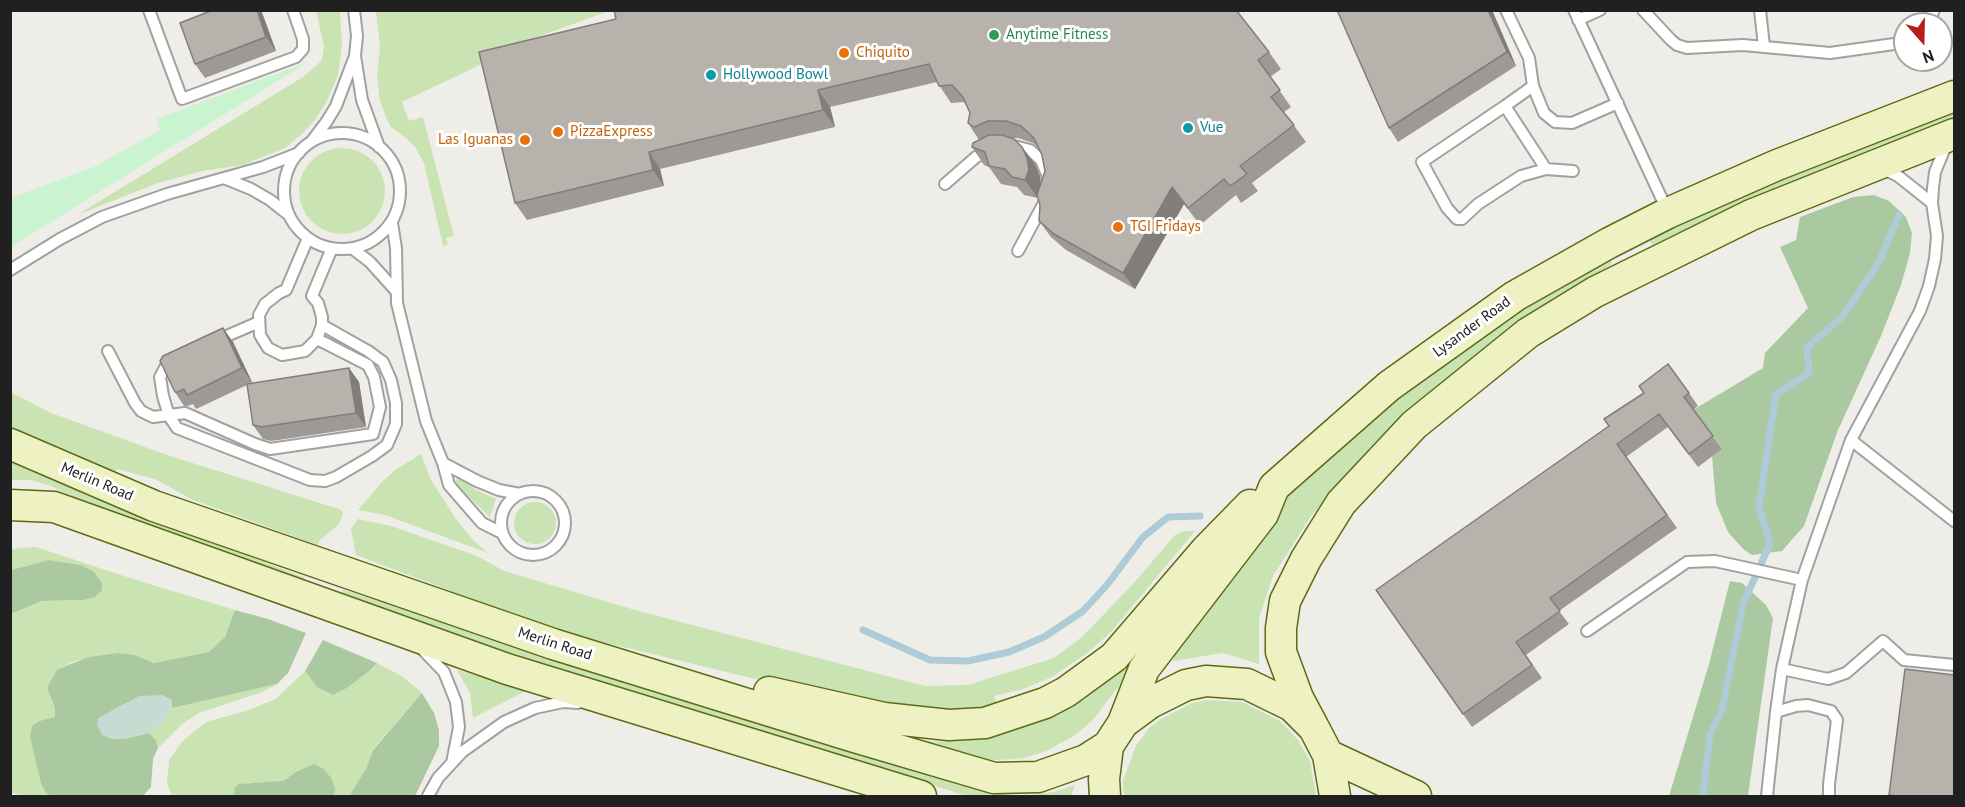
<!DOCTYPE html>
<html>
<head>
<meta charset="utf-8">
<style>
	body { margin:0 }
	#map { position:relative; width:1965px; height:807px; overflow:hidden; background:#efede7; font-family:"PT Sans",sans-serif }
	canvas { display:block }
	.frame { position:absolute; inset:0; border:12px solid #202020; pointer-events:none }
	.north { position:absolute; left:1893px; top:12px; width:60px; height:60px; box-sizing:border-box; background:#fff; border:2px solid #a6a6a6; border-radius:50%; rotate:160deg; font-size:16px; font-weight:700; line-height:24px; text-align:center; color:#202020 }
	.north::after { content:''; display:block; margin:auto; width:21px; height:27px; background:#b61f19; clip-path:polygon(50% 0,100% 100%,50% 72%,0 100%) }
</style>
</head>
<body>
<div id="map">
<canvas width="1965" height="807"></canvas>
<div class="frame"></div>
<div class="north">N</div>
</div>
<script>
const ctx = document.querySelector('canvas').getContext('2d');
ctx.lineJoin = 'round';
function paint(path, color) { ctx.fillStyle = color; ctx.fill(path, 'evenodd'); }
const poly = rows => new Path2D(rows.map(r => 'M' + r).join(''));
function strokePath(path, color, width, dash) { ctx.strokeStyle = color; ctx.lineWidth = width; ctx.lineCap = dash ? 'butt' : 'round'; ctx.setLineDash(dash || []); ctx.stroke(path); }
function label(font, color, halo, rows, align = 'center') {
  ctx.font = font + ' "PT Sans",sans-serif'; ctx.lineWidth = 6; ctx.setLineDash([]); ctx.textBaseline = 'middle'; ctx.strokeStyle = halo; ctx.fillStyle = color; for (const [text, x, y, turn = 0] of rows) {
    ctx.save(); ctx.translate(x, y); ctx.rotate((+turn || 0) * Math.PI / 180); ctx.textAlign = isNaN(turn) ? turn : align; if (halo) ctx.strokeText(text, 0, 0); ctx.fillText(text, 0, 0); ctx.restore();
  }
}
paint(poly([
	[316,11,340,11,342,45,338,75,328,99,315,120,302,134,285,148,243,165,202,171,158,183,77,215,303,77,317,65,322,60,324,46],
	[376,11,609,11,543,35,402,102,409,121,423,117,454,236,446,238,448,245,443,246,424,163,415,147,407,139,390,126,380,102,377,77,380,46],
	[1954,108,1954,120,1723,211,1652,245,1647,236,1706,207],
	'299 191a43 43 0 1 1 86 0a43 43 0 1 1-86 0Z',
	[1608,256,1612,264,1538,310,1491,344,1374,443,1311,516,1273,576,1259,618,1259,664,1223,653,1173,661,1175,654,1212,595,1286,496,1311,473,1374,415,1533,302],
	[10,392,51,413,170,456,339,509,342,511,343,514,339,524,319,541,318,545,193,500,155,479,117,469,114,476,11,427],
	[421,454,431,480,456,519,474,541,488,553,385,515,358,510,381,483,395,470],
	[11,456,95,495,305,578,302,587,97,508,51,486,32,480,11,480],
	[461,478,476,490,496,499,490,517,457,486,456,480],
	'514 523a21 21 0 1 1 42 0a21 21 0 1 1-42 0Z',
	[358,519,391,526,477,556,504,571,635,610,925,686,968,685,1054,658,1082,637,1133,584,1175,535,1184,531,1195,531,1110,633,1086,654,1052,677,1023,689,994,696,1000,710,957,716,768,682,545,628,449,598,451,591,356,555,351,529],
	[36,547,130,578,235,610,225,637,210,652,154,663,135,655,118,653,88,657,70,663,47,688,55,708,55,717,39,721,32,726,30,737,46,793,52,796,22,796,11,792,11,614,42,601,83,600,99,577,81,565,49,560,11,570,11,549],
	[343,590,988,791,1013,795,1031,795,1054,792,1075,785,1071,796,967,796,339,600],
	[1153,637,1155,640,1092,721,1074,736,1046,751,1024,758,988,761,910,739,937,742,986,737,1030,725,1084,700,1123,669],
	[377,663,403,677,422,693,373,749,366,769,349,796,334,796,335,794,296,772,283,781,262,784,247,783,233,795,234,796,172,796,167,783,169,760,182,742,198,728,209,721,246,711,276,699,305,671,317,687,333,695,347,688,368,672],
	[457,670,528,690,473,718,470,693],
	[277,684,262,692,199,713,182,724,158,748,156,740,149,733,164,722,172,708],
	[1207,700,1242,702,1280,721,1298,740,1310,761,1316,796,1124,796,1123,781,1136,746,1149,728,1161,719,1192,703]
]), '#c9e3b3');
paint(poly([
	[1874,195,1889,201,1906,217,1912,233,1910,253,1901,285,1881,336,1838,430,1804,526,1782,551,1752,555,1743,549,1728,532,1716,503,1712,456,1722,449,1693,410,1763,368,1765,353,1808,308,1780,247,1796,240,1800,217,1853,197],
	[49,560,81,565,94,572,102,583,102,590,95,597,83,600,42,601,11,614,11,570],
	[1730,581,1742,583,1766,605,1773,618,1748,796,1669,796,1709,664],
	[235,610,268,619,306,633,288,673,277,684,172,708,171,700,123,739,149,733,156,740,158,748,153,759,151,787,143,796,52,796,46,793,41,783,30,737,32,726,39,721,55,717,55,708,47,688,57,670,88,657,118,653,135,655,154,663,209,652,225,637],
	[323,640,377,663,368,672,347,688,333,695,317,687,305,671],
	[422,693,434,713,439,730,439,746,415,796,349,796,366,769,373,750],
	[314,764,324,769,331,778,335,788,334,796,234,796,235,787,239,784,283,781,296,772]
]), '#abc9a1');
paint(poly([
	[162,695,172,700,172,708,164,722,158,727,149,733,123,739,112,739,102,735,97,725,98,718,139,696]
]), '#c6dbd2');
paint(poly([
	[308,62,11,247,11,198,96,166,160,130,157,119]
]), '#caf3cf');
strokePath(poly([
	[863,630,930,660,968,661,1009,652,1044,637,1083,611,1107,585,1143,537,1168,517,1200,516],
	[1703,796,1710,734,1722,710,1743,604,1770,544,1759,506,1776,394,1809,373,1807,348,1844,315,1878,264,1899,215]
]), '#adccd7', 7);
const lane = poly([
	[149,10,182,99,296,57,303,49,303,39,293,10],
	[354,10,357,36,355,56,362,100,379,147],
	[1506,10,1529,58,1533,86,1544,113,1555,122,1572,123,1618,103],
	[1574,10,1667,210],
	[1643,10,1671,40,1677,45,1687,48,1743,45,1830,53,1894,44,1905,39],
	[1760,10,1764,46],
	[1578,20,1600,10],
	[1928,24,1934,10],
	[1505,106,1546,169,1521,176,1478,204,1462,219,1457,219,1447,208,1422,162,1505,106,1533,86],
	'284 191a58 58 0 1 1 116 0a58 58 0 1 1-116 0Z',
	[312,141,327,121,336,106,355,56],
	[1010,145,1030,150,1041,160,1047,174,1048,180],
	[1881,168,1898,176,1932,203],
	[1546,169,1573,171],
	[224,178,251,189,270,200,289,215],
	[945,184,976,157,990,150],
	[392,223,396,248,397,303,426,421,443,463,449,485,482,523,502,533],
	[308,238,286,290,279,293,265,304,259,315,260,335,268,348,282,355,305,351,317,339,322,325,322,317,318,303,312,296,332,248],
	[353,249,370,262,396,291],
	[1018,251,1045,201],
	[10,270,60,239,102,217,167,194,263,167,299,153],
	[215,341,259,322],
	[108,351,135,403,141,411,153,417,185,413,255,444,270,449,373,434,380,407,374,377,368,365,317,339],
	[174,361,167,364,160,377,163,396,169,416,177,428,310,480,325,481,336,477,372,456,387,445,396,424,396,403,391,380,383,362,368,351,322,325],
	[1851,440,1954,521],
	[443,463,477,481,499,490,520,494],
	'501 523a32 32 0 1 1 64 0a32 32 0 1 1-64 0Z',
	[1587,631,1687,562,1715,561,1802,580],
	[422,649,444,672,456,702,459,727,452,763],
	[1782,669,1828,679,1846,673,1883,641,1904,660,1954,665],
	[1776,712,1796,706,1808,705,1831,711,1837,720,1829,784,1829,796],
	[428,796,438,778,462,752,504,722,535,708,563,702,578,703],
	[1767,796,1776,712,1782,669,1802,580,1851,440,1920,311,1929,286,1935,259,1937,236,1932,203,1933,188,1935,172,1947,143]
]);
const secondary = poly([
	[10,444,154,506,553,644,851,736,994,778,1038,777,1086,760,1108,746],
	[10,505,54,507,507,669,921,796],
	[769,692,884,718,949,725,985,723,1045,703,1066,692,1114,657,1206,550,1250,505],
	[1123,723,1144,669,1263,514,1274,487,1389,386,1515,296,1609,243,1668,213,1777,165,1954,96],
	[1314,728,1298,698,1281,652,1281,628,1285,601,1306,559,1341,503,1414,425,1528,333,1595,292,1751,215,1954,134],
	[1328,755,1416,796],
	[1105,796,1104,779,1108,746,1123,723,1150,703,1186,685,1206,681,1247,684,1292,706,1314,728,1328,755,1335,796]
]);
strokePath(lane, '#a1a1a1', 14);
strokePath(secondary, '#5d6b13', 33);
strokePath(lane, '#fff', 10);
strokePath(secondary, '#eef2c2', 30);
paint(poly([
	[261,10,276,51,205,78,195,64],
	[1337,10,1492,10,1516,66,1398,142,1389,128],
	[616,19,1269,52,1281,69,1270,77,1291,107,1284,112,1306,142,1252,183,1258,191,1241,203,1236,195,1200,225,1184,204,1135,289,1066,250,1051,237,1039,221,1040,205,1038,198,1024,195,1017,187,1001,184,989,167,984,165,972,147,979,140,968,123,970,113,967,105,963,102,951,103,937,82,830,107,835,127,660,169,664,186,527,220,515,203],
	[1011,138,1018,138,1033,143,1040,149,1042,155,1045,171,1041,184,1040,176,1035,164,1022,147],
	[223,328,233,342,252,382,248,384,349,368,359,382,366,427,271,441,263,439,253,425,247,385,196,409,193,404,188,406,184,406,175,392],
	[1644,393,1689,393,1698,406,1693,410,1722,449,1698,467,1668,427,1626,457,1677,528,1559,611,1569,624,1526,655,1542,678,1472,727,1376,590,1609,426]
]), '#9e9995');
paint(poly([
	[257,10,261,10,276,51,266,37],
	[1488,10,1492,10,1516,66,1507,52],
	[818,90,830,107,835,127,823,110],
	[1022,147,1035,164,1040,176,1041,188,1038,198,1025,180],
	[649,152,660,169,664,186,653,170],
	[1172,187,1184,204,1135,289,1123,273],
	[223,328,233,342,252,382,242,368],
	[349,368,359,382,366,427,356,413]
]), '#817d79');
const building = poly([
	[213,10,257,10,266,37,195,64,180,23,213,10],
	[614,10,1236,10,1269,52,1258,60,1280,90,1271,97,1294,125,1240,166,1247,174,1230,186,1224,179,1188,208,1172,187,1123,273,1054,234,1039,221,1040,205,1037,195,1045,171,1042,155,1034,138,1021,126,1006,121,988,121,974,127,968,123,970,113,963,97,952,85,939,86,929,64,818,90,823,110,649,152,653,170,515,203,479,52,616,19,614,10],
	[1337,10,1488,10,1507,52,1389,128,1337,10],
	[989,135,1002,135,1014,139,1022,147,1027,158,1029,170,1025,180,1012,177,1005,169,989,166,985,152,972,147,973,143,989,135],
	[223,328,242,368,187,395,184,389,178,392,175,392,160,361,163,356,223,328],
	[1668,364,1689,393,1684,397,1713,436,1689,454,1659,414,1617,444,1667,515,1550,598,1560,611,1516,642,1532,665,1463,714,1376,590,1609,426,1604,419,1644,393,1639,386,1668,364],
	[349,368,356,413,261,427,253,425,247,384,349,368],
	[1905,669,1954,675,1954,796,1897,796,1889,795,1905,669]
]);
paint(building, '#b8b2ad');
strokePath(building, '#817d79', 1.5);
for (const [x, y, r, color] of [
	[994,35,6,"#2e9e5b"],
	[844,53,6,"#e8710a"],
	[711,75,6,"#0f9aa8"],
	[1188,128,6,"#0f9aa8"],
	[558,132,6,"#e8710a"],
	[525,140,6,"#e8710a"],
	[1118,227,6,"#e8710a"]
]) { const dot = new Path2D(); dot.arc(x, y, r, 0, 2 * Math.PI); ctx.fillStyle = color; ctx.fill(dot); strokePath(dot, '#fff', 2); }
label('15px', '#27864d', '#fff', [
	["Anytime Fitness",1006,35]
], 'left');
label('15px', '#c56008', '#fff', [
	["Chiquito",856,53],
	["PizzaExpress",570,132],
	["Las Iguanas",513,140,"right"],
	["TGI Fridays",1130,227]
], 'left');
label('15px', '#0d838f', '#fff', [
	["Hollywood Bowl",723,75],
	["Vue",1200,128]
], 'left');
label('15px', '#202020', '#fff', [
	["Lysander Road",1472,327,-36],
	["Merlin Road",97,482,23],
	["Merlin Road",555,644,18]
]);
</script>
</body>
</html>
